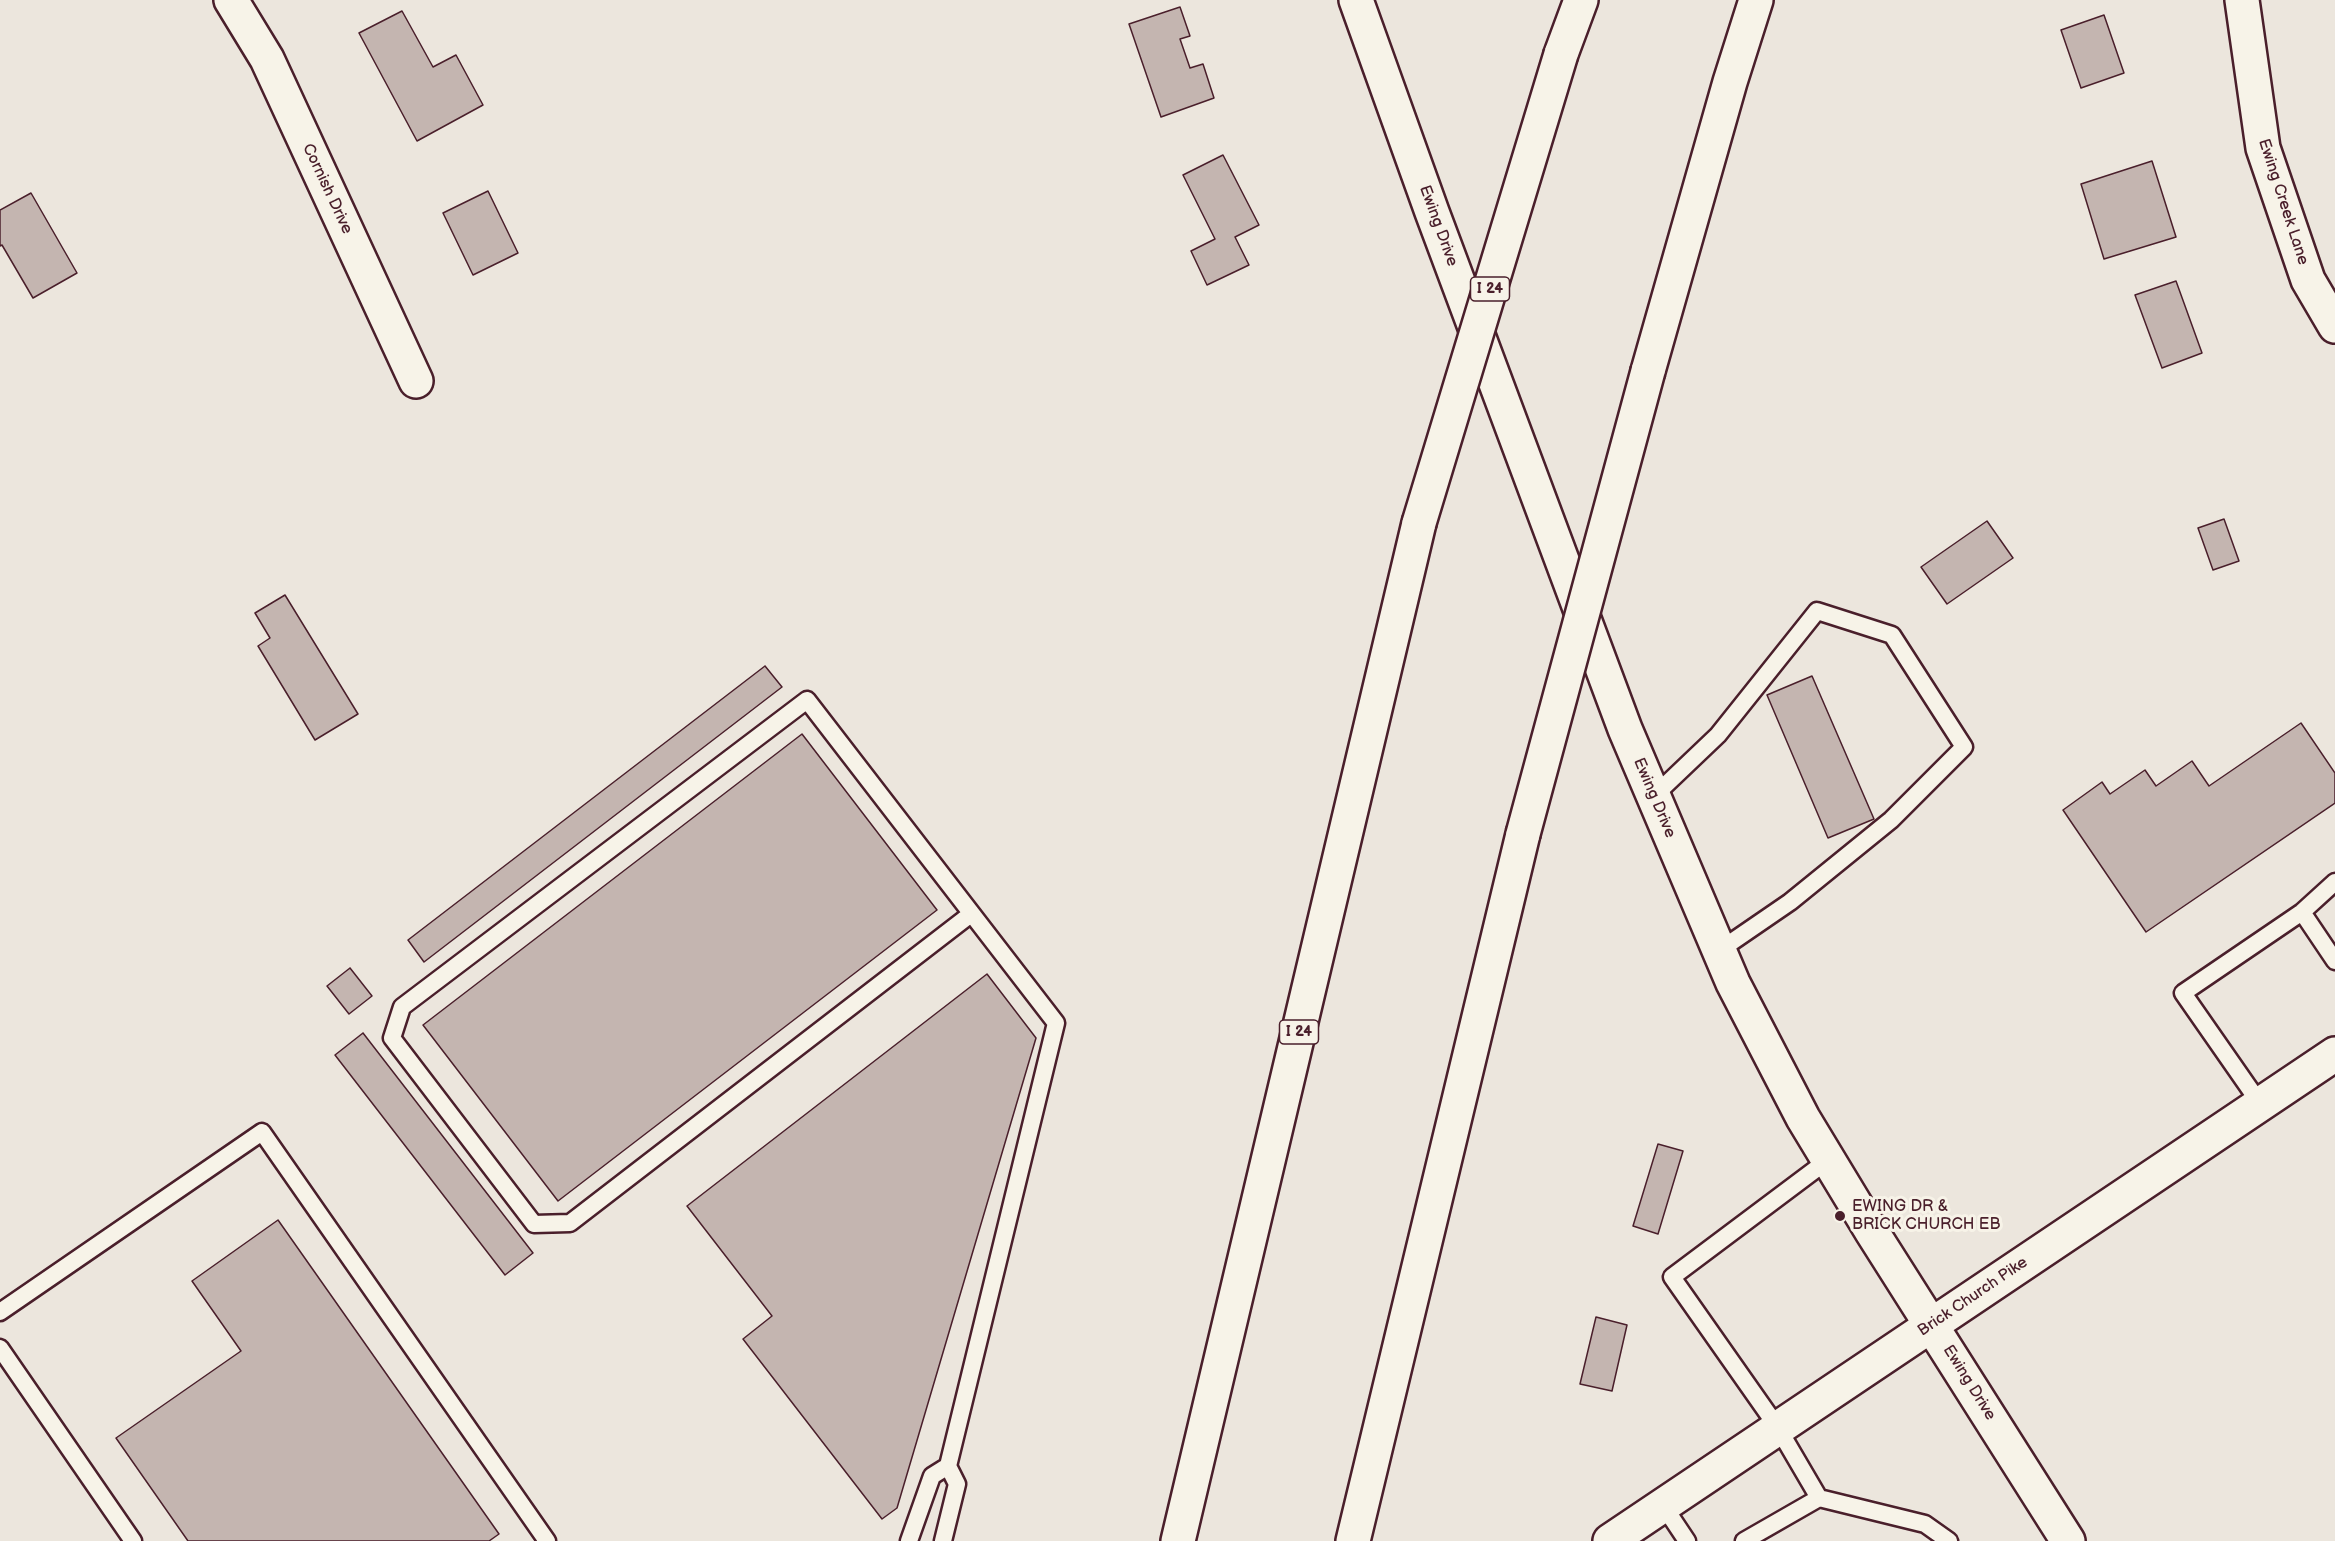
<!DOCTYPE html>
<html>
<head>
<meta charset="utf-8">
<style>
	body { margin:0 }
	canvas { display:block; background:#ece6dd }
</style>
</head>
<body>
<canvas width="2335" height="1541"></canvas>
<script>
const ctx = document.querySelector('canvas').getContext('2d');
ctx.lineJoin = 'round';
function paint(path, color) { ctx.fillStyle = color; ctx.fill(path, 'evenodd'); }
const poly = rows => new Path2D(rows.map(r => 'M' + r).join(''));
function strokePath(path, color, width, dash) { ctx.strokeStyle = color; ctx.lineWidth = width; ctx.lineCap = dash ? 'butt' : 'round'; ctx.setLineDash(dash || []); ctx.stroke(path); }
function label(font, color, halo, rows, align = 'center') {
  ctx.font = font + ' "Balsamiq Sans",sans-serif'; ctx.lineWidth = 6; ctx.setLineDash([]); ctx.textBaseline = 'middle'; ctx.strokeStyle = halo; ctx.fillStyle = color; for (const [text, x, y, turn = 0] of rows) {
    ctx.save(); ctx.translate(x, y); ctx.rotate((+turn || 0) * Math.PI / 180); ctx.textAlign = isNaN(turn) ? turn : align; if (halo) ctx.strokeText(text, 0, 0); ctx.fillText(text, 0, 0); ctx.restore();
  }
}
const building = poly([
	[1180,7,1190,36,1180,39,1190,68,1203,64,1214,98,1161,117,1129,24,1180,7],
	[402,11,433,67,456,55,483,105,417,141,359,33,402,11],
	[2104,15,2124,73,2081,88,2061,30,2104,15],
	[1223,155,1259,225,1235,237,1249,265,1207,285,1191,251,1215,239,1183,175,1223,155],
	[2152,161,2176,237,2104,259,2081,184,2152,161],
	[488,191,518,253,473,275,443,213,488,191],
	[31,193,77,273,33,298,2,245,0,246,0,210,31,193],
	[2176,281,2202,353,2162,368,2135,295,2176,281],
	[2224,519,2239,561,2213,570,2198,528,2224,519],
	[1987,521,2013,558,1947,604,1921,567,1987,521],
	[285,595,358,714,315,740,258,646,270,638,255,613,285,595],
	[765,666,782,687,424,962,408,940,765,666],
	[1812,676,1874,819,1828,838,1767,695,1812,676],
	[2301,723,2335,773,2335,803,2146,932,2063,810,2102,782,2110,794,2145,770,2156,786,2192,761,2209,786,2301,723],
	[802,734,937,910,558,1201,423,1025,802,734],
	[350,968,372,996,349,1014,327,986,350,968],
	[987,974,1036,1038,897,1508,882,1519,743,1339,772,1316,687,1206,987,974],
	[363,1033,533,1253,505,1275,335,1055,363,1033],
	[1658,1144,1683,1151,1658,1234,1633,1226,1658,1144],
	[278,1220,499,1534,489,1541,188,1541,116,1438,241,1351,192,1281,278,1220],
	[1596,1317,1627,1325,1612,1391,1580,1384,1596,1317]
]);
paint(building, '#c4b5b0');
strokePath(building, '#4a1f2b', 1.5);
const lane = poly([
	[1654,796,1718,735,1817,611,1892,635,1964,747,1891,820,1790,902,1720,950],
	[2302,912,2335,961],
	[2261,1105,2183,993,2302,912,2335,882],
	[0,1312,262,1132,547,1541],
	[0,1348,133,1541],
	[948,1466,1056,1023,807,700,402,1007,392,1038,534,1224,570,1223,971,914],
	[1819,1498,1925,1524,1949,1541],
	[1663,1505,1687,1541],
	[909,1541,932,1476,948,1466,957,1484,943,1541],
	[1744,1541,1819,1498,1778,1428,1672,1277,1828,1160]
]);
const street = poly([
	[231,0,267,59,416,381],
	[2242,0,2263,148,2308,280,2335,326]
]);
const secondary = poly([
	[1356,0,1432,212,1625,729,1733,983,1803,1118,1872,1232,2068,1541],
	[1610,1541,2335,1054]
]);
const highway = poly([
	[1561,54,1581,0],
	[1648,371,1730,82,1756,0],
	[1178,1541,1419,523],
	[1353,1541,1523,834]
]);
strokePath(lane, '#4a1f2b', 21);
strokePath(street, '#4a1f2b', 38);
strokePath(secondary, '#4a1f2b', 38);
strokePath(highway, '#4a1f2b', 38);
strokePath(lane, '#f7f3e8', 16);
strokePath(street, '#f7f3e8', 33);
strokePath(secondary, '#f7f3e8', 33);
strokePath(highway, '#f7f3e8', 33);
const highwayBridge = poly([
	[1419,523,1561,54],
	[1523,834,1648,371]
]);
strokePath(highwayBridge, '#4a1f2b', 38, []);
strokePath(highwayBridge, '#f7f3e8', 33);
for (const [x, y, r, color] of [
	[1840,1216,6,"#4a1f2b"]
]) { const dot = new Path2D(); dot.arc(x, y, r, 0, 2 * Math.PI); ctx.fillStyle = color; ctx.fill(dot); strokePath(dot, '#f7f3e8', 2); }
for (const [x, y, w] of [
	[1490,289,39],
	[1299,1032,39]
]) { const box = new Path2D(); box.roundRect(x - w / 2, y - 12, w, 24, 4.5); ctx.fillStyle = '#f7f3e8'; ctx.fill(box); strokePath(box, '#4a1f2b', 1.5); }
label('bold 15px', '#4a1f2b', null, [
	["I 24",1490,289],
	["I 24",1299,1032]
]);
label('16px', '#4a1f2b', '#f7f3e8', [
	["Cornish Drive",327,189,65],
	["Ewing Creek Lane",2283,202,72],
	["Ewing Drive",1438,226,70],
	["Ewing Drive",1654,798,67],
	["Brick Church Pike",1973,1297,-34],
	["Ewing Drive",1969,1383,58]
]);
label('16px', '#4a1f2b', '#f7f3e8', [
	["EWING DR &",1852,1207],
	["BRICK CHURCH EB",1852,1225]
], 'left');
</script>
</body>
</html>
